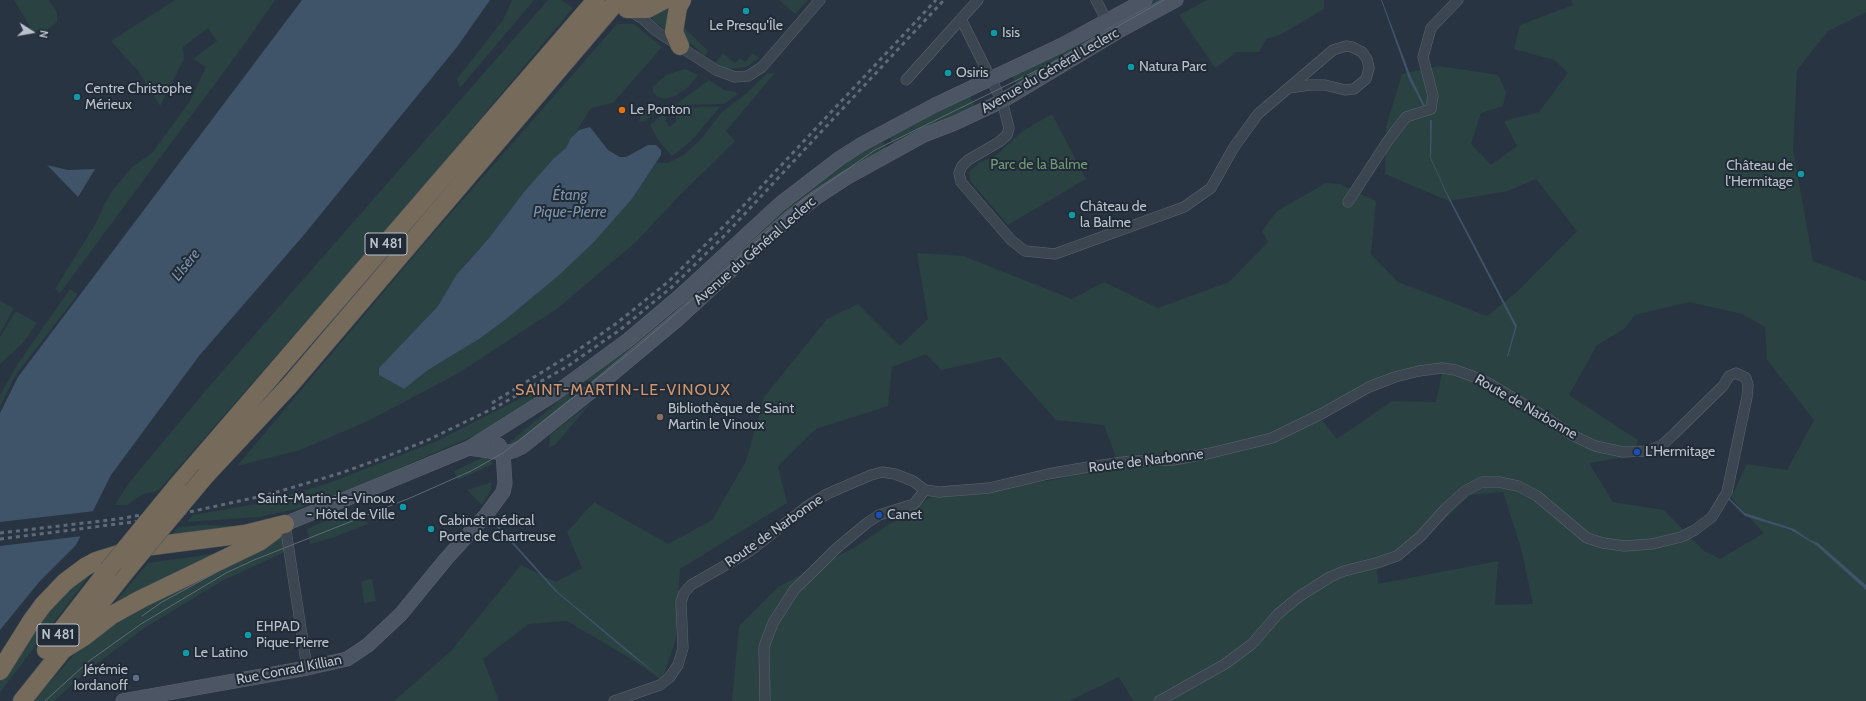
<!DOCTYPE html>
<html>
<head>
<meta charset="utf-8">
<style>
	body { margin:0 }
	#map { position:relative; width:1866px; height:701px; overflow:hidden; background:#283441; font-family:Cabin,sans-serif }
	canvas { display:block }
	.north { position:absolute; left:12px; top:12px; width:40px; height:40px; -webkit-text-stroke:3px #212b36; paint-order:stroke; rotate:101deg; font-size:11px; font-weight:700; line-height:16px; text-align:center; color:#b9c1cb }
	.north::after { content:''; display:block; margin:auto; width:14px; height:18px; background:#b9c1cb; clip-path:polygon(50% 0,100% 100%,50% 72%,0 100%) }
</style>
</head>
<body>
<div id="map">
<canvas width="1866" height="701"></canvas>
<div class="north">N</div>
</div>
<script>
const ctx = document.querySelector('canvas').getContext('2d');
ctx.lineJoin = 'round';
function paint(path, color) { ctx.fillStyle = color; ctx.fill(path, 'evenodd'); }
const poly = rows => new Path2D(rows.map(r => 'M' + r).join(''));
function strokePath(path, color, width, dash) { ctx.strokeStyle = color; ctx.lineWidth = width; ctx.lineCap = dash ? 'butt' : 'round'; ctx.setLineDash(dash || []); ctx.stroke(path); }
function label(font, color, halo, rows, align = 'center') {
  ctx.font = font + ' Cabin,sans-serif'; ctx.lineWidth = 4; ctx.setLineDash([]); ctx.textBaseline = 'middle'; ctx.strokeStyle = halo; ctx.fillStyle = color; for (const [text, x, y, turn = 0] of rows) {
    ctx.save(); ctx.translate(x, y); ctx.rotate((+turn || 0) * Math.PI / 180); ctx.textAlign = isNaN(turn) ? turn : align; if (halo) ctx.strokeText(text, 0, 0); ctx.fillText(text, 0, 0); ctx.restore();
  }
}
paint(poly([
	[14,0,49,0,57,12,57,22,46,31,32,30],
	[175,0,275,0,243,46,60,293,55,289,96,223,104,205,113,190,132,167,152,153,190,101,206,67,193,59,217,41,208,28,183,47,184,59,160,106,139,72,111,41],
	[512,0,534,0,460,88,457,79,503,20],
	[548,0,561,0,573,8,414,198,158,491,143,494,127,505,115,505,128,484,206,390],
	[672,0,666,30,656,23,653,20,651,13],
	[779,0,808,0,795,14],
	[1150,0,1171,0,1019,90,1012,76],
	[1207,0,1324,0,1324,9,1280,35,1266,39,1259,52,1237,52,1215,68,1179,15],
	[1571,0,1866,0,1866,12,1828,31,1797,70,1793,149,1813,261,1866,281,1866,701,1133,701,1119,677,1069,701,732,701,739,626,778,587,857,546,929,498,1059,479,1118,463,1104,425,1056,420,1000,357,941,370,926,354,892,367,888,406,816,429,778,466,787,503,680,569,676,639,662,680,628,657,567,621,529,624,483,659,499,701,394,701,451,651,521,565,556,582,582,568,567,532,594,502,668,544,712,520,746,461,764,397,827,319,858,304,900,346,928,319,917,253,963,256,1072,299,1104,282,1158,308,1229,282,1268,242,1262,231,1277,211,1326,183,1339,184,1376,201,1371,254,1398,282,1487,316,1517,292,1577,231,1536,179,1508,191,1449,201,1385,174,1386,127,1402,74,1439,66,1498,75,1506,92,1503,106,1481,113,1471,144,1491,165,1517,146,1504,121,1539,112,1568,73,1554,60,1514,49,1520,25,1573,5],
	[1689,302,1742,314,1765,327,1767,360,1814,420,1787,470,1747,464,1731,498,1764,533,1720,559,1704,551,1664,510,1613,502,1589,463,1632,456,1638,440,1569,395,1597,345,1624,329,1635,315],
	[1442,373,1436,402,1392,401,1337,439,1319,416,1393,375],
	[1503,492,1521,548,1533,604,1495,605,1498,561,1378,584,1377,570,1391,564,1410,552,1470,495],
	[617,24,634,24,662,47,613,103,591,108,566,148,554,158,524,192,489,238,464,265,438,306,379,368,379,375,404,389,428,370,479,339,505,320,546,286,594,242,632,199,656,163,668,163,684,155,702,138,722,112,748,92,766,74,775,73,726,131,735,141,679,196,636,242,558,308,457,374,366,422,300,450,237,466,430,237],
	[682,25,708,51,705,56,683,37],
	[723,53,735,63,740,58,745,62,753,53,759,58,746,67,728,69,715,63],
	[685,69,698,75,688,87,675,96,665,99,658,97,653,92,653,87,666,75],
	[709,80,724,90,735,92,738,94,724,104,684,105,671,116,664,113],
	[970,96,975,107,893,144,887,133,959,98,960,101],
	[651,102,663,107,645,121,639,122,641,114],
	[703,107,720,107,690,142,672,156,658,140,650,125,662,115,668,118,665,120,669,127,676,122,676,116,686,108],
	[1052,114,1086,179,1008,225,971,182,969,172,980,162,995,156,1023,131],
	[883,140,887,150,869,160,596,383,583,380,782,205,853,153],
	[70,289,78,294,15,376,0,407,0,395,19,362],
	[0,301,14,308,0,334],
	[16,311,37,323,23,343,0,364,0,337],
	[576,386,589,388,520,445,509,443],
	[551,391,501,424,342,493,296,509,259,517,187,522,193,515,256,504,329,483,437,441,533,392],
	[591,403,555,445,549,447,550,435],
	[486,456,493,464,458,480,454,471],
	[492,482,491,490,482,505,467,490],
	[360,509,368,524,332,538,310,544,307,529,346,512,350,513],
	[247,524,266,524,171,536,178,527,206,525,232,526],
	[282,535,287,551,222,581,146,627,92,667,54,701,33,701,80,648,110,622],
	[219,553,106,613,148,563],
	[93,571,0,692,0,682,60,594],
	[372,579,376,601,364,603,361,581]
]), '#2b4243');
paint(poly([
	[302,0,490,0,457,47,303,236,199,356,111,475,76,545,40,581,0,630,0,413,18,377],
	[1381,0,1382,0,1411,77,1425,106,1423,106,1409,79],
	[1430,120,1432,120,1431,158,1445,189,1517,326,1508,357,1507,356,1515,327,1450,202,1430,158],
	[590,127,608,150,620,157,626,157,648,145,656,145,661,150,661,155,632,199,594,242,558,276,505,320,479,339,428,370,404,389,379,375,379,368,438,306,457,274,489,238,524,192,554,158,566,148,571,138,579,130],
	[47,165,68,170,95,169,78,197],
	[1729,498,1745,513,1794,529,1810,540,1818,543,1866,585,1866,590,1816,545,1791,530,1745,516,1729,500],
	[496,523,559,593,658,675,631,655,555,591,495,525]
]), '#3f5369');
paint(poly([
	[95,511,82,536,0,546,0,522]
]), '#283441');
const street = poly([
	[1096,0,1107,21],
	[630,11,643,19,656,31,716,70,735,77,748,76,762,67,820,0],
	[961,19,1002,101,1009,128,1007,135,999,142,968,160,962,166,959,173,961,182,1011,240,1025,251,1055,254,1184,207,1211,188,1234,147,1258,114,1333,50,1346,46,1352,47,1362,52,1367,59,1369,68,1366,79,1354,89,1345,90,1325,85,1310,85,1289,88],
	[906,80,978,0],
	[1348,202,1387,142,1406,117,1431,109,1433,96,1423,57,1431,28,1458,0],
	[285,524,307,668],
	[614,701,660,685,669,678,678,665,683,648,681,602,684,593,691,585,750,551,806,507,827,494,871,475,882,472,895,474,913,481,925,490,939,492,989,488,1048,474,1088,467,1131,461,1173,460,1211,453,1272,438,1323,413,1369,387,1395,377,1419,371,1442,368,1455,370,1483,380,1542,415,1572,435,1595,446,1623,452,1647,451,1662,445,1674,434,1723,386,1729,376,1736,373,1746,378,1748,385,1747,397,1727,492,1712,517,1695,530,1681,537,1652,544,1624,546,1603,543,1587,538,1537,496,1518,486,1499,482,1482,482,1465,491,1445,509,1421,536,1397,556,1376,563,1344,571,1330,577,1300,596,1278,614,1252,644,1225,664,1159,701],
	[765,701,764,647,773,623,794,590,838,547,867,523,879,515,914,504,925,490]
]);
const secondary = poly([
	[469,448,503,453,513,451,522,447,598,386,678,319,753,250,792,216,817,197,846,178,924,135,955,123,1002,101,1117,32,1176,0],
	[285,524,469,448,553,395,628,340,679,297,780,204,840,158,862,144,935,105,1062,45,1145,0],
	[123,701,307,668,347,659,368,645,401,614,446,559,486,515,503,492,505,483,503,453,499,445]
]);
const highway = poly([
	[627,9,647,9,664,0],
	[680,46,674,32,678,7,682,0],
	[206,475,290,385,618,0],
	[176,487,596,0],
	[46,650,108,570],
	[61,651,85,636,112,615,141,599,259,542,274,531],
	[0,671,32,620,43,605,65,582,85,567,96,561,137,548,245,534,285,524],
	[22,701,130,566]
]);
strokePath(street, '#5a646e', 11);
strokePath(secondary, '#5a646e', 15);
strokePath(highway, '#47515b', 19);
strokePath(street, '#3c4651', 10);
strokePath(secondary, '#4b5563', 14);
strokePath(highway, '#766a5a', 18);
strokePath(poly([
	[142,616,162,602,217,572],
	[45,701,89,661,141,624,226,573,254,560,410,498,471,471,503,453,632,351,694,298,799,203,875,150,1062,58,1164,0]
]), '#5f6a77', 1);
strokePath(poly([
	[492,403,578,350,617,323,669,281,730,220,936,0],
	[0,533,118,519,176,509],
	[0,539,157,519,267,495,341,473,385,457,428,440,498,406,568,366,621,329,673,286,725,235,944,0]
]), '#5f6a77', 3, [4, 4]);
const highwayBridge = poly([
	[130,566,206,475],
	[108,570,176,487]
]);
strokePath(highwayBridge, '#47515b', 19, []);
strokePath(highwayBridge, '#766a5a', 18);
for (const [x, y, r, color] of [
	[746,11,4,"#0f9aa8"],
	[994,33,4,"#0f9aa8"],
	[1131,67,4,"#0f9aa8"],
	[948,73,4,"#0f9aa8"],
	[77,97,4,"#0f9aa8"],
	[622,110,4,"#e8710a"],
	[1801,174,4,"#0f9aa8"],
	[1072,215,4,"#0f9aa8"],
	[660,417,4,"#8d6e63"],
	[1637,452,4,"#1a4fb4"],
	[403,507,4,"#0f9aa8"],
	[879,515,4,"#1a4fb4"],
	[431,529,4,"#0f9aa8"],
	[248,635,4,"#0f9aa8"],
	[186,653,4,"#0f9aa8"],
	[136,678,4,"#5c6f8a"]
]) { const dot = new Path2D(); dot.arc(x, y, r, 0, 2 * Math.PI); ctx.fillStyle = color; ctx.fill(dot); strokePath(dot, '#212b36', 1.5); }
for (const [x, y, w] of [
	[386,244,42],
	[58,635,42]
]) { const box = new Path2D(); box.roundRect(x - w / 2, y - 11, w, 22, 3); ctx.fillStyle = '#212b36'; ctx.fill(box); strokePath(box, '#b9c1cb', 1); }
label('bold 13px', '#b9c1cb', null, [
	["N 481",386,244],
	["N 481",58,635]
]);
label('14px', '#b9c1cb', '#212b36', [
	["Le Presqu'Île",746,26,"center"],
	["Isis",1002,33],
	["Natura Parc",1139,67],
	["Osiris",956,73],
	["Centre Christophe",85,89],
	["Mérieux",85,105],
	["Le Ponton",630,110],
	["Château de",1793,166,"right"],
	["l'Hermitage",1793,182,"right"],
	["Château de",1080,207],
	["la Balme",1080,223],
	["Bibliothèque de Saint",668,409],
	["Martin le Vinoux",668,425],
	["L'Hermitage",1645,452],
	["Saint-Martin-le-Vinoux",395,499,"right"],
	["- Hôtel de Ville",395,515,"right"],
	["Canet",887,515],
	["Cabinet médical",439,521],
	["Porte de Chartreuse",439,537],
	["EHPAD",256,627],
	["Pique-Pierre",256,643],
	["Le Latino",194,653],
	["Jérémie",128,670,"right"],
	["Iordanoff",128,686,"right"]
], 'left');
label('14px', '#b9c1cb', '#212b36', [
	["Avenue du Général Leclerc",1050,71,-30],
	["Avenue du Général Leclerc",755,251,-41],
	["Route de Narbonne",1526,407,30],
	["Route de Narbonne",1146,461,-7],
	["Route de Narbonne",774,531,-35],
	["Rue Conrad Killian",289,670,-11]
]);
label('14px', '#729a79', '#212b36', [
	["Parc de la Balme",1039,165]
]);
label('italic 15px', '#7c93ab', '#212b36', [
	["Étang",570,196],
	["Pique-Pierre",570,213],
	["L'Isère",186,265,-52]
]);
ctx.letterSpacing = '1px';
label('16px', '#d0946f', '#212b36', [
	["SAINT-MARTIN-LE-VINOUX",623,390]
]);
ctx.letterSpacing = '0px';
</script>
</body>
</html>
